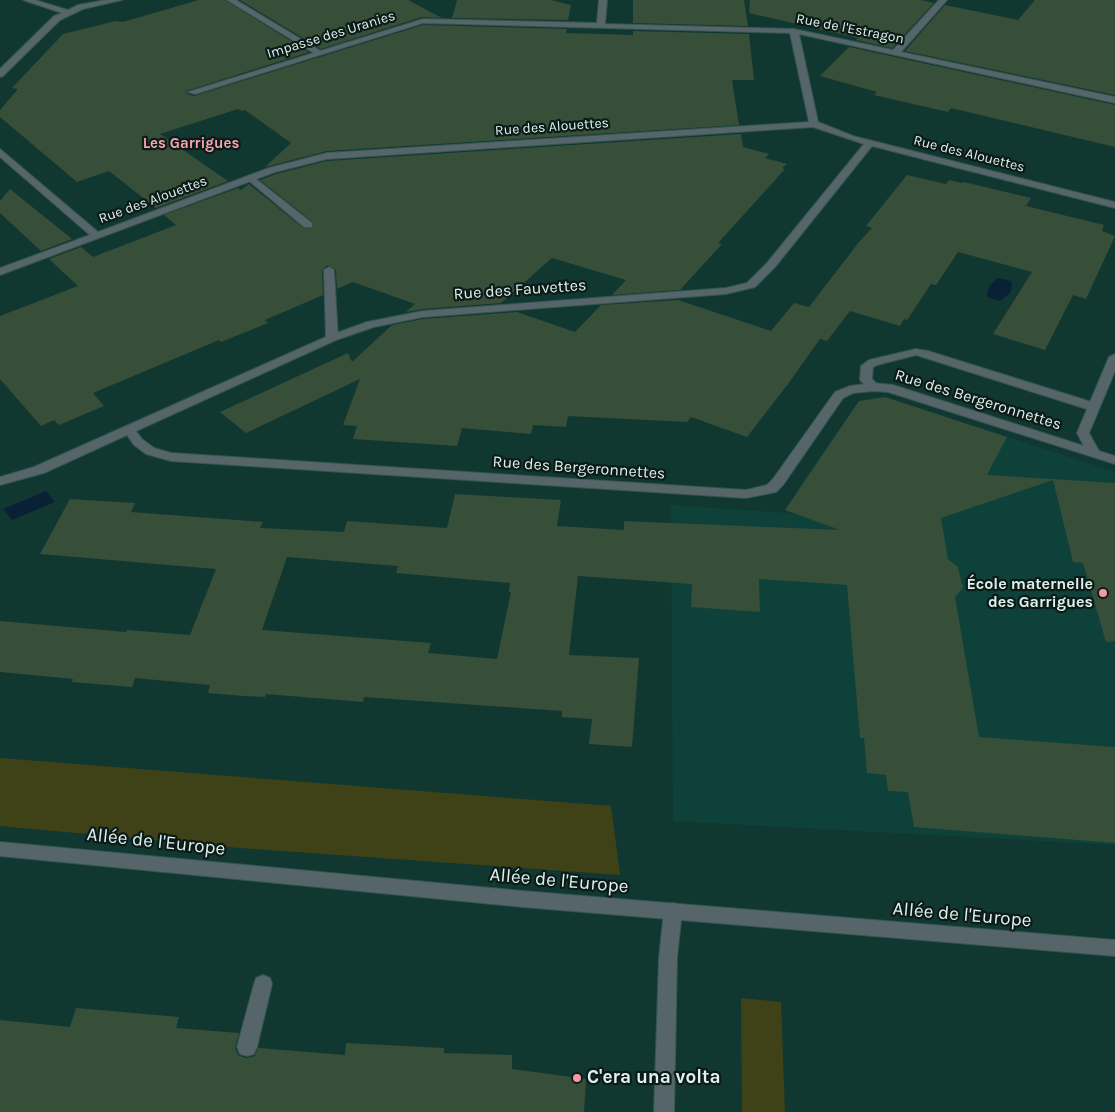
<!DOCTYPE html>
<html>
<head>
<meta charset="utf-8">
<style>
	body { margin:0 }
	canvas { display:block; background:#113731 }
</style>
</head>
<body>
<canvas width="1115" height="1112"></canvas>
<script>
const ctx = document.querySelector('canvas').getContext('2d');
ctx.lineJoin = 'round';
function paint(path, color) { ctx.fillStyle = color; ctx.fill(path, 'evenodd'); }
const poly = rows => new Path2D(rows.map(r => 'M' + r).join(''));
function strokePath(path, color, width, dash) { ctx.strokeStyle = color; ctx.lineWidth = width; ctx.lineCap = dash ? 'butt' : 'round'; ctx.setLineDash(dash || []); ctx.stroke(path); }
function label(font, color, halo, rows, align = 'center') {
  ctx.font = font + ' Karla,sans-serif'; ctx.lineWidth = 4.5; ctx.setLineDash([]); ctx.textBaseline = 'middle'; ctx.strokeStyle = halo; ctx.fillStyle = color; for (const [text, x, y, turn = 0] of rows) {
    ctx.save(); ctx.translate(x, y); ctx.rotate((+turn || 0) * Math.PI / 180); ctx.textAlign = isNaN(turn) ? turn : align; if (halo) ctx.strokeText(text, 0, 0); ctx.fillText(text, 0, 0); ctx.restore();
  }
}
paint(poly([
	[885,397,1115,472,1115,845,673,821,671,505,801,514,800,486,859,401]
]), '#0d413a');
paint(poly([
	[0,758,611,806,620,875,240,848,0,826],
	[741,998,781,1002,785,1112,742,1112]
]), '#3e4216');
paint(poly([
	[998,278,1011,281,1012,285,1010,293,1000,301,987,297,987,294,989,286],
	[46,491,55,502,12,520,3,509]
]), '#0a2135');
paint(poly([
	[199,0,225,0,309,52,186,91,187,94,194,96,423,25,567,29,566,33,633,35,633,31,749,34,754,80,732,80,739,125,327,151,265,167,291,143,245,110,241,111,238,109,160,134,228,181,156,208,109,171,77,182,0,117,0,110,18,89,12,88,63,34,116,21,123,22],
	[240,0,408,0,442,18,422,17,321,49],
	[457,0,550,0,571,5,568,20,452,18],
	[633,0,744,0,748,26,633,23],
	[750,0,920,0,934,3,892,48,856,40,858,38,749,13],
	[1035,0,1115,0,1115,95,905,51,945,5,1018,20],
	[849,47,1115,105,1115,147,951,108,948,112,874,95,877,92,820,76],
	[741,134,743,147,769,154,765,158,787,164,782,168,785,169,718,243,722,244,680,290,612,295,626,280,552,258,501,303,423,309,406,312,415,304,353,282,337,289,336,270,328,265,322,270,323,295,265,320,268,323,221,342,219,340,93,393,104,406,59,425,54,420,41,426,0,379,0,316,78,286,49,259,81,247,93,257,106,252,176,225,164,215,238,188,241,190,249,184,303,228,313,228,313,222,260,180,276,174,327,161],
	[907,175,946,184,949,180,962,183,964,182,1031,198,1026,206,1104,225,1102,231,1115,236,1086,299,1073,295,1045,350,993,334,1032,272,958,252,936,285,931,284,907,320,904,319,900,326,850,311,827,341,820,339,788,384,747,437,691,417,687,422,568,416,566,427,533,425,531,434,462,428,457,446,353,439,357,426,343,425,360,379,246,433,220,412,348,353,352,362,392,325,423,319,517,312,575,332,601,305,678,300,771,331,794,303,809,307,859,242,872,228,866,226],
	[10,189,72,239,41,251,0,213,0,201],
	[885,397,1007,437,987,475,1115,483,1115,641,1106,642,1083,563,1073,562,1053,480,941,518,948,559,958,567,963,588,955,597,979,737,1115,747,1115,843,914,827,908,792,888,791,886,775,867,773,864,738,860,738,847,585,759,579,760,612,691,607,692,584,578,576,569,655,639,658,632,747,589,744,592,719,562,717,562,711,364,697,363,702,266,694,265,697,244,696,208,693,210,685,135,678,132,687,72,682,73,679,0,672,0,621,126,632,127,630,190,635,216,569,40,554,70,499,135,503,131,512,263,522,260,528,344,532,347,521,447,528,455,494,561,500,557,526,624,530,624,521,840,530,785,510,859,401],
	[287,557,398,566,396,573,510,583,509,592,511,592,497,659,428,653,431,643,262,630],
	[76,1008,179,1017,176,1028,239,1033,235,1048,238,1055,246,1058,255,1056,258,1048,345,1055,346,1043,444,1048,444,1053,512,1055,512,1069,586,1079,584,1112,0,1112,0,1020,70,1027]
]), '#374e39');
const service = poly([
	[227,0,236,0,324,53,317,55,227,0],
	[251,175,312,223,312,227,304,227,248,180,248,176,251,175],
	[329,267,334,270,338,338,332,341,326,338,324,270,329,267],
	[916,349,928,351,1098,404,1100,407,1094,411,1090,410,916,355,877,365,873,367,872,379,880,387,878,390,870,390,860,380,861,366,869,360,916,349],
	[263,975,270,978,272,984,257,1047,254,1054,247,1056,240,1054,237,1047,254,984,256,978,263,975]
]);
const minor = poly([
	[23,0,35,0,68,10,78,5,106,0,122,0,83,9,60,20,3,76,0,77,0,69,54,16,62,13,23,0],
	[599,0,607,0,605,24,794,29,893,50,939,0,947,0,901,52,1115,97,1115,103,799,34,818,122,853,136,1115,202,1115,208,872,146,775,267,755,287,726,294,423,317,374,327,336,340,136,431,142,439,154,448,171,453,746,490,767,485,773,479,835,392,850,386,874,383,893,385,1084,446,1077,433,1109,357,1115,354,1115,371,1089,433,1099,451,1115,456,1115,464,888,392,874,391,853,393,843,398,783,485,776,492,746,498,171,461,146,454,134,445,127,435,44,473,0,485,0,477,34,467,328,336,367,322,423,311,726,288,747,283,767,263,864,144,813,127,327,159,275,172,0,275,0,268,90,235,0,157,0,149,98,232,269,168,327,153,809,122,790,33,423,23,195,94,188,92,423,19,597,23,599,0],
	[673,903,679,905,682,911,677,958,674,1112,654,1112,659,958,664,911,667,905,673,903]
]);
const tertiary = poly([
	[0,842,523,891,1115,940,1115,956,523,907,0,856,0,842]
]);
strokePath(service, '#32554f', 2);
strokePath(minor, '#32554f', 2);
strokePath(tertiary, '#32554f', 2);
paint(service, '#556569');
paint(minor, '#556569');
paint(tertiary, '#556569');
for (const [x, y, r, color] of [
	[1103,593,5,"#f49aa5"],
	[577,1078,5,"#f49aa5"]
]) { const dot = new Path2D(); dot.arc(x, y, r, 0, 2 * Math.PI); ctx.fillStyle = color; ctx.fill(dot); strokePath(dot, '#0c1b18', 2); }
label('14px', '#ddf2ed', '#0c1b18', [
	["Rue de l'Estragon",850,29,11],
	["Impasse des Uranies",331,35,-17],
	["Rue des Alouettes",552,127,-4],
	["Rue des Alouettes",969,154,14],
	["Rue des Alouettes",153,200,-20]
]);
label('bold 15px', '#f8a4ae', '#0c1b18', [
	["Les Garrigues",191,144]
]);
label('16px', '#ddf2ed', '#0c1b18', [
	["Rue des Fauvettes",520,290,-4],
	["Rue des Bergeronnettes",978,400,17],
	["Rue des Bergeronnettes",579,468,4]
]);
label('bold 16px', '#ddf2ed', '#0c1b18', [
	["École maternelle",1093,584],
	["des Garrigues",1093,602]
], 'right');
label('19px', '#ddf2ed', '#0c1b18', [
	["Allée de l'Europe",156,842,6],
	["Allée de l'Europe",559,881,5],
	["Allée de l'Europe",962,915,5]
]);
label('bold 19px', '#ddf2ed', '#0c1b18', [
	["C'era una volta",587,1078]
], 'left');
</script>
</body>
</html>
